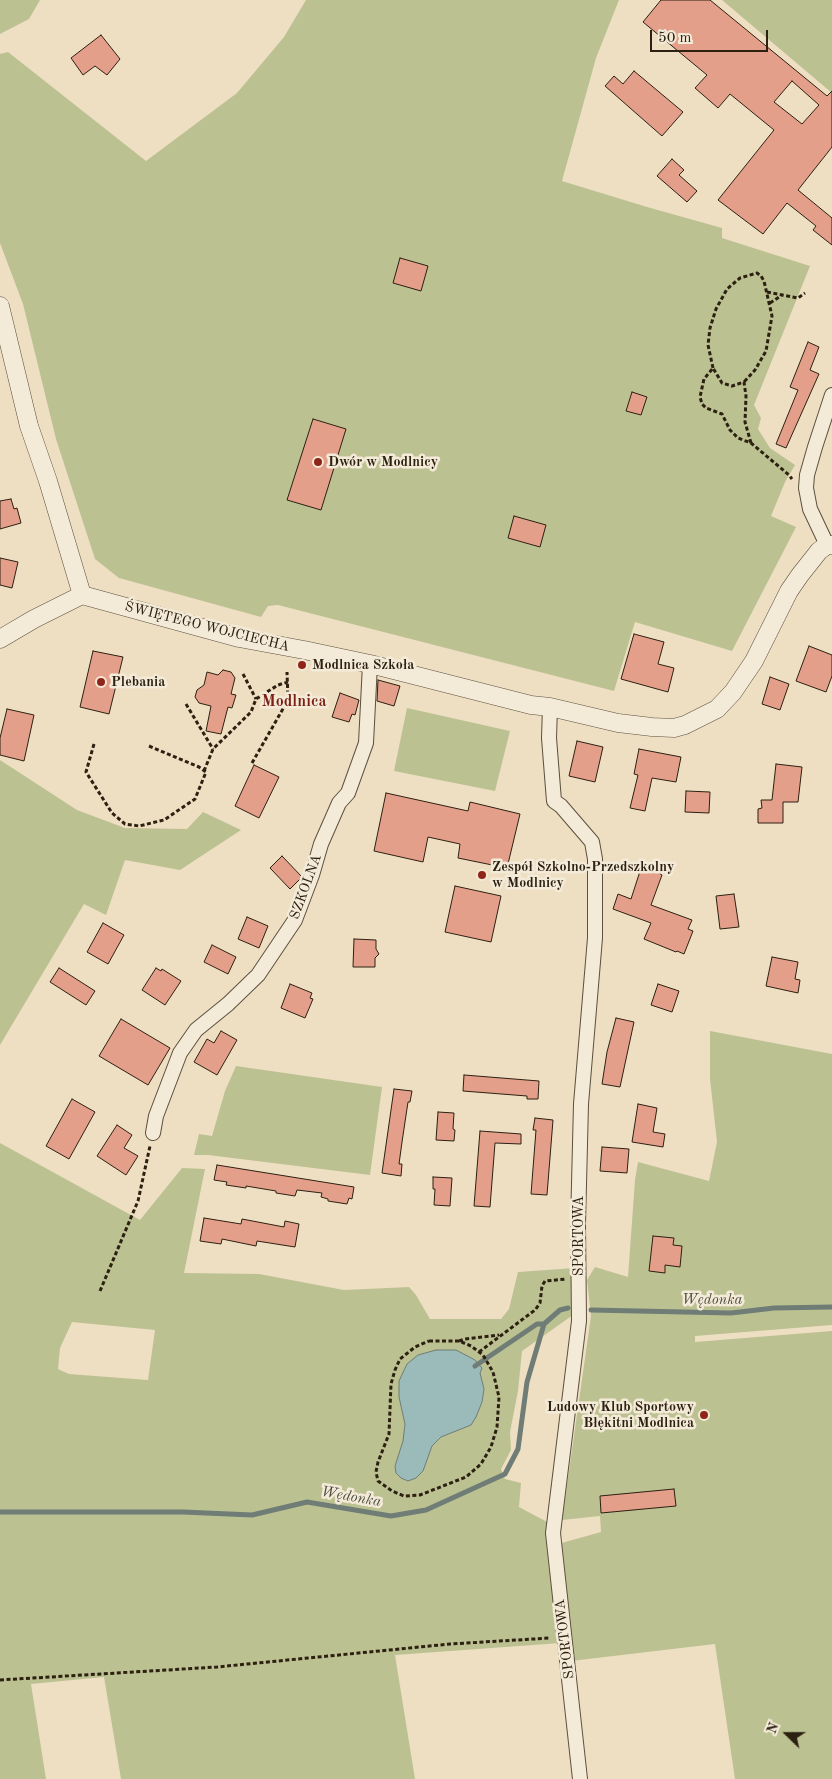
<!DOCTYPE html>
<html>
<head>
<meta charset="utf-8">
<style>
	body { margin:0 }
	#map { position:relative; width:832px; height:1779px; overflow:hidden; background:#eedfc3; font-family:"Old Standard TT",serif }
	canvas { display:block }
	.north { position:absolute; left:762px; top:1709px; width:50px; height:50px; -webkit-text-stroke:4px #f4ead8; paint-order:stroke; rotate:292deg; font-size:14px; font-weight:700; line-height:20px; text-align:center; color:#2c2011 }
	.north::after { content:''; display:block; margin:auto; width:18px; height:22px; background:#2c2011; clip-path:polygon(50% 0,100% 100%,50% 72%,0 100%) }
	.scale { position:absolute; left:650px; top:30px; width:118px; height:22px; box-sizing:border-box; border:2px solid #2c2011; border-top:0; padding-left:6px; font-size:15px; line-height:18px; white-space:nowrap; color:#2c2011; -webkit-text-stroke:4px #f4ead8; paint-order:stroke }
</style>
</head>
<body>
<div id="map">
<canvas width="832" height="1779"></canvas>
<div class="north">N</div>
<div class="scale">50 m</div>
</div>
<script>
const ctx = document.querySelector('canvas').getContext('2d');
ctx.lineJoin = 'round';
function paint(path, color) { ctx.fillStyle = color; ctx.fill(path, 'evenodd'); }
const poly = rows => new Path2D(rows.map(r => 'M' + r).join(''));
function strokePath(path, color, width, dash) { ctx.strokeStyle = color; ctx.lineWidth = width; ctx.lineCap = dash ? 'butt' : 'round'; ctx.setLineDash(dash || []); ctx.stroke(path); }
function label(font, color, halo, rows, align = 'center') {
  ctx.font = font + ' "Old Standard TT",serif'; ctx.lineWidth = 5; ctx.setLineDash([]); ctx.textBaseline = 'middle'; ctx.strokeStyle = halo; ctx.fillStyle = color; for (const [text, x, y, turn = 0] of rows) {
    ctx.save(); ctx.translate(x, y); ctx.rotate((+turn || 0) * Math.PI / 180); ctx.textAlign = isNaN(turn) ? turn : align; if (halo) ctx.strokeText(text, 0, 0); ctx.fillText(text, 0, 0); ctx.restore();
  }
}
paint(poly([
	[0,0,40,0,29,19,0,34],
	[306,0,619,0,596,58,562,181,647,207,722,228,722,238,810,266,754,405,761,418,758,429,770,448,795,465,785,482,771,516,796,527,732,651,635,622,614,691,278,605,268,606,261,617,119,578,95,559,56,439,23,304,0,243,0,54,8,52,146,161,237,93,284,37],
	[722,0,832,0,832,93],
	[407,708,510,731,495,791,394,771],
	[0,760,77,810,125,828,187,829,203,812,241,830,180,870,125,860,106,915,84,904,0,1045],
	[710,1031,832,1054,832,1325,695,1336,695,1342,832,1331,832,1779,735,1779,715,1644,571,1661,558,1544,601,1532,600,1516,562,1520,591,1316,587,1280,595,1267,628,1277,635,1180,638,1162,709,1181,717,1142,710,1079],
	[236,1066,382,1087,370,1175,208,1155,194,1155,199,1134,212,1136,225,1091],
	[0,1143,140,1220,182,1168,205,1169,184,1273,259,1274,344,1290,409,1287,416,1295,430,1319,501,1319,509,1309,518,1272,575,1268,573,1315,522,1351,518,1391,510,1432,511,1450,501,1469,505,1479,521,1483,519,1507,549,1523,561,1643,395,1655,415,1779,121,1779,104,1677,31,1684,46,1779,0,1779],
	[72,1322,155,1330,148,1380,69,1374,58,1369,60,1348]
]), '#bcc192');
const water = poly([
	[436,1350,456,1350,475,1360,482,1368,480,1373,484,1389,482,1402,476,1417,471,1425,441,1437,432,1446,423,1471,416,1478,408,1481,401,1478,396,1473,395,1466,403,1441,405,1424,399,1397,399,1381,407,1364,418,1355,436,1350]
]);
paint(water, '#9bbbba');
strokePath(water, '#6f7d76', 1);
strokePath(poly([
	[591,1310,731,1313,774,1308,832,1307],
	[475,1366,537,1324,544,1324],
	[0,1512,183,1512,252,1515,307,1502,391,1516,426,1510,505,1474,518,1449,527,1382,544,1324,560,1310,568,1308]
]), '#6f7d76', 5);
const building = poly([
	[661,0,710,0,827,96,832,91,832,147,798,190,832,218,832,245,813,230,816,226,787,203,763,234,718,200,774,130,730,94,718,108,695,88,707,75,643,22,661,0],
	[792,81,819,105,802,124,774,102,792,81],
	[101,35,120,59,107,75,95,66,83,75,71,58,101,35],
	[634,71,683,112,662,136,605,86,614,76,623,84,634,71],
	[672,159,684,170,679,175,697,191,687,202,657,176,672,159],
	[400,258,428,266,421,291,393,283,400,258],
	[808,342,819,347,810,370,819,374,786,448,776,444,798,390,790,387,808,342],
	[632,392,647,397,641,415,626,411,632,392],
	[313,419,346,429,321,510,287,500,313,419],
	[11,499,14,509,17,508,21,523,0,529,0,501,11,499],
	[514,516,546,525,540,547,508,538,514,516],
	[0,558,18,562,12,588,0,585,0,558],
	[634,634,664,642,658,664,674,668,668,692,621,679,634,634],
	[809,646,832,655,832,676,826,692,796,681,809,646],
	[93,651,123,657,109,714,80,707,93,651],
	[223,670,231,672,235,678,231,694,236,695,232,708,228,707,221,734,206,731,211,706,199,703,195,697,197,690,204,685,207,672,218,675,223,670],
	[770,677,789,684,780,710,762,704,770,677],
	[378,680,400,686,394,706,377,701,378,680],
	[340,693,359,700,355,715,352,714,349,722,332,717,340,693],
	[7,709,34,715,24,761,0,755,0,738,7,709],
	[577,741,603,747,595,782,569,776,577,741],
	[639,749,681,757,676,782,652,778,645,811,630,808,638,775,634,774,639,749],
	[776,764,802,767,798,802,783,802,783,823,758,823,758,809,762,808,761,800,772,800,776,764],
	[254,765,279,777,259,818,235,806,254,765],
	[686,791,710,792,709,813,685,812,686,791],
	[386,793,468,811,470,802,520,814,507,868,458,858,460,844,428,837,423,862,374,851,386,793],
	[282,856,302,877,290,889,270,868,282,856],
	[643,862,662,875,651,905,692,920,688,929,693,931,684,954,677,951,676,952,644,939,651,923,613,909,618,894,631,899,643,862],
	[455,886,501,896,491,942,445,932,455,886],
	[734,894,739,927,720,929,716,896,734,894],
	[247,917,268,926,259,948,238,939,247,917],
	[103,923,124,935,108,964,87,952,103,923],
	[354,939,376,940,376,949,379,954,375,958,375,967,353,967,354,939],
	[212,945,236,957,228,974,204,962,212,945],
	[772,957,798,962,795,979,800,980,798,993,766,986,772,957],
	[59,968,95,991,86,1005,50,982,59,968],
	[156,968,161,971,162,969,181,981,165,1005,142,990,156,968],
	[290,984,312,993,310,998,313,999,305,1018,281,1008,290,984],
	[658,984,679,991,672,1012,651,1005,658,984],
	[616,1018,634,1022,620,1087,602,1084,607,1052,616,1018],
	[121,1019,170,1048,148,1085,99,1056,121,1019],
	[221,1031,237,1040,217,1075,194,1062,207,1039,214,1043,221,1031],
	[464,1075,539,1081,538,1099,527,1099,527,1096,463,1091,464,1075],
	[394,1089,412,1091,410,1102,408,1102,402,1142,399,1164,402,1164,401,1176,382,1173,394,1089],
	[72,1099,95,1112,69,1159,46,1146,72,1099],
	[638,1104,657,1108,653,1132,665,1134,663,1147,632,1142,638,1104],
	[438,1112,454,1113,453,1129,455,1130,454,1141,436,1140,438,1112],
	[535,1118,553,1120,547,1195,531,1194,536,1130,533,1130,535,1118],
	[117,1125,132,1135,124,1148,138,1156,126,1175,97,1156,117,1125],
	[480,1131,521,1134,521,1144,495,1143,490,1207,474,1206,480,1131],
	[602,1147,629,1149,627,1173,600,1171,602,1147],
	[217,1165,354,1187,352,1199,349,1198,347,1204,328,1201,328,1199,321,1197,322,1193,297,1190,295,1196,276,1193,276,1191,246,1186,246,1188,226,1185,227,1182,214,1180,217,1165],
	[433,1177,452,1178,450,1206,434,1205,435,1189,433,1189,433,1177],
	[204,1218,241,1224,242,1219,284,1227,285,1221,299,1224,295,1247,257,1241,256,1246,222,1239,221,1244,200,1241,204,1218],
	[653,1236,674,1238,673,1245,682,1246,680,1267,665,1265,665,1273,649,1271,653,1236],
	[674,1489,676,1506,601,1513,600,1496,674,1489]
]);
paint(building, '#e49f8a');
strokePath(building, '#2c2011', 1);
const minor = poly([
	[827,545,810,509,806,488,807,475,815,447,832,395],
	[550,707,549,738,554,801,561,806,592,842,595,859,595,938,581,1104,578,1224,579,1321,553,1533,580,1779],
	[153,1133,156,1116,180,1053,196,1030,228,1004,258,975,295,920,312,875,321,844,339,803,348,793,366,743,370,664]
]);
const tertiary = poly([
	[0,306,29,426,48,481,82,595],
	[82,595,239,638,304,650,370,664,531,705,550,707,618,723,652,727,674,728,685,725,717,709,733,692,754,661,789,591,800,575,819,551,827,545,832,545],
	[0,639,34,619,82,595]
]);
strokePath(minor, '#5c503e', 16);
strokePath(tertiary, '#5c503e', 19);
strokePath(poly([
	[767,292,798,298,805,293],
	[770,303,782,295],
	[713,368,708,345,710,328,716,309,727,289,740,278,757,273,761,276,764,281,772,316,766,351,755,370,744,382],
	[751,443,745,422,746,396,744,382,732,386,722,383,713,368,704,379,700,397,702,404,706,408,722,414,730,430,738,438,751,443,789,475,792,479],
	[243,674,256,699],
	[186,704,213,749],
	[94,744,86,772,112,813,125,824,139,826,164,820,195,799,206,772,199,767,149,746],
	[252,763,288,700,287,672],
	[204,771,213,749,251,712,256,699,278,685,288,682],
	[100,1291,138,1201,150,1146],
	[429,1341,459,1341,471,1346,483,1355,493,1372,499,1397,497,1427,491,1447,481,1464,466,1477,420,1495,404,1496,392,1491,378,1481,376,1472,378,1462,389,1434,391,1384,395,1370,400,1359,415,1347,429,1341],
	[459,1341,465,1339,499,1335],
	[479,1352,535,1310,540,1303,542,1286,545,1281,566,1279],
	[0,1680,217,1667,450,1644,550,1638]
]), '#2c2011', 3, [4, 2.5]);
strokePath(minor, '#f4ead8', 14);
strokePath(tertiary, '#f4ead8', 18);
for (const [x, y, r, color] of [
	[318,462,5,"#8f2418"],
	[302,665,5,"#8f2418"],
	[101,682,5,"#8f2418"],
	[482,875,5,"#8f2418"],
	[704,1415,5,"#8f2418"]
]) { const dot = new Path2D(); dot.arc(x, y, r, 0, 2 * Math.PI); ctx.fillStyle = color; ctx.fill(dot); strokePath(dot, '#f4ead8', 2); }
label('bold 14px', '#2c2011', '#f4ead8', [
	["Dwór w Modlnicy",328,462],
	["Modlnica Szkoła",312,665],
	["Plebania",111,682],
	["Zespół Szkolno-Przedszkolny",492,867],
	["w Modlnicy",492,883],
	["Ludowy Klub Sportowy",694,1407,"right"],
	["Błękitni Modlnica",694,1423,"right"]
], 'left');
label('14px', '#2c2011', '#f4ead8', [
	["ŚWIĘTEGO WOJCIECHA",207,627,14],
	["SZKOLNA",306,887,-70],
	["SPORTOWA",579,1236,-90],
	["SPORTOWA",565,1639,-97]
]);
label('italic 15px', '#4d4e44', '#f4ead8', [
	["Wędonka",712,1300],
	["Wędonka",351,1497,10]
]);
label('bold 16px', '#7a1f14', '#f4ead8', [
	["Modlnica",294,702]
]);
</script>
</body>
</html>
